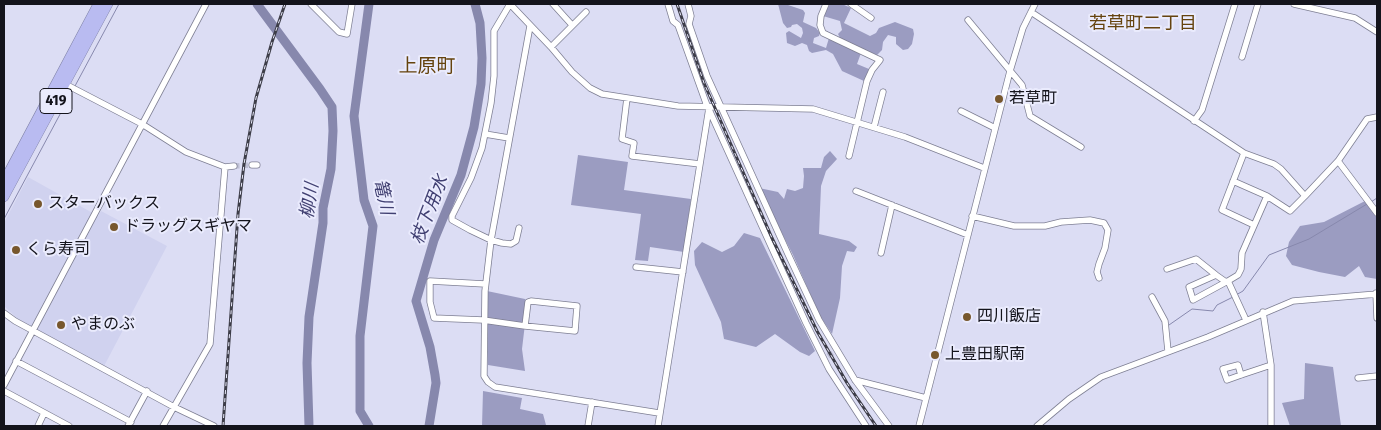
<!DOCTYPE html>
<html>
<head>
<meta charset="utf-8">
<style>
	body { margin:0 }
	#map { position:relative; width:1381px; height:430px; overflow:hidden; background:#dcddf4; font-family:"Fira Sans Condensed",sans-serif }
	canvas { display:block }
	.frame { position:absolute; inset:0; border:5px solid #14141c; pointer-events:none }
</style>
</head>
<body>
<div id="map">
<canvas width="1381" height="430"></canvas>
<div class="frame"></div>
</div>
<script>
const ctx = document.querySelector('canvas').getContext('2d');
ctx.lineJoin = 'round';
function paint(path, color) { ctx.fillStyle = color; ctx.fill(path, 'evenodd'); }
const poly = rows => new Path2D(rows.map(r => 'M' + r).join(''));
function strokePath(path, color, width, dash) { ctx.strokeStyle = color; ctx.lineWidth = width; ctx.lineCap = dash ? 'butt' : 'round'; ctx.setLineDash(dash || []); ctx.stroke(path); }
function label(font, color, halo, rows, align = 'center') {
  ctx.font = font + ' "Fira Sans Condensed","Noto Sans JP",sans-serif'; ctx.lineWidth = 4; ctx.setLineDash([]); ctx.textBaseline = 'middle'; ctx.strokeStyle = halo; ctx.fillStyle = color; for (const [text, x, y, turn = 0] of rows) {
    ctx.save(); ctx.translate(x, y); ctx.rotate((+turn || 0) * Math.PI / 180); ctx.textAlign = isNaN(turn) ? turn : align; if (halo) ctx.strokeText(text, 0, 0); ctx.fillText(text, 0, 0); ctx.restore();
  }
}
paint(poly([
	[28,177,98,216,101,211,167,246,102,370,18,319,4,306,4,223]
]), '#d0d2ef');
paint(poly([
	[778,4,785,4,803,10,805,13,803,22,816,28,820,33,819,36,814,38,813,43,826,48,829,38,861,53,857,64,869,69,869,72,864,81,842,71,833,54,826,50,812,53,809,51,807,45,802,43,795,46,787,43,786,33,789,31,801,38,803,33,802,28,797,24,792,25,791,27,787,28,783,23],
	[830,4,842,4,851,8,844,23,870,36,876,33,879,28,895,22,913,29,914,34,912,44,908,49,903,50,896,44,896,37,888,35,883,42,882,50,877,55,841,40,838,34,842,30,840,21,823,16],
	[830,151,837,159,826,171,821,186,819,234,849,241,857,247,854,252,847,251,842,266,840,298,832,334,820,316,793,255,759,188,778,192,784,199,787,189,795,191,803,188,804,176,803,168,821,168,824,157],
	[578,155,628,162,624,190,691,199,684,252,650,247,648,261,635,260,641,214,571,205],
	[1365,201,1377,218,1377,279,1365,277,1359,266,1345,277,1319,272,1292,265,1286,256,1289,242,1300,226,1324,222],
	[744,233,760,238,815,351,809,356,800,352,775,334,756,347,724,339,721,322,695,265,694,251,702,242,722,252,734,246],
	[487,291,525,299,527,307,522,349,525,371,488,365],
	[1305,363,1333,367,1341,426,1290,426,1282,403,1304,399],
	[483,391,522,398,520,409,543,414,546,425,557,426,482,426]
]), '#9b9cc1');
strokePath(poly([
	[75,86,119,4],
	[1371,202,1377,198],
	[4,219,73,90],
	[1236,295,1243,291,1269,255,1309,239,1367,204],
	[1169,325,1192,309,1213,311,1217,305,1233,297]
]), '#8788ad', 1);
strokePath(poly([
	[257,4,320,89,332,107,333,131,331,169,323,208,323,223,309,317,307,363,309,426],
	[369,4,354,116,364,200,373,226,360,336,360,411,369,426],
	[429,426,436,383,435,375,430,347,416,301,434,240,461,175,474,127,481,84,482,58,480,23,475,4]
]), '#8788ad', 9);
strokePath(poly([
	[234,166,252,165],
	[828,356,834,352]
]), '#bebfd4', 5.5, [5.5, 3]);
const minor = poly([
	[311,4,339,32,347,34,352,4],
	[510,4,551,47,572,72,590,88,602,94,678,106,813,109,905,137,984,168],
	[510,4,494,31,494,76,491,103,482,148,471,178,452,216,452,220,470,230,491,240,502,243,511,244,516,241,519,228],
	[553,4,572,25],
	[668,4,673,21,678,25,706,103,806,323,829,369,866,426],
	[688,4,691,16,689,24,707,76,788,254,819,320,855,380,889,426],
	[826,4,821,16,820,25,823,33,880,60,872,70,867,81,849,156],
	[851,4,871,18],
	[1294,4,1355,18,1377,32],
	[1031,12,1244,153,1274,164,1281,169,1305,196],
	[968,20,1022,85,1030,116,1081,147],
	[530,26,491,240,485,291,484,376,488,382,495,387,659,413],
	[551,47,586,12],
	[1242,57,1258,4],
	[65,84,142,124,186,152,225,167,234,166],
	[627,98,622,139,634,143,632,156,700,164],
	[961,111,995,128],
	[1194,121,1202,110,1235,4],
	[874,127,883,92],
	[485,134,509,138],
	[1244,153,1222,210,1254,225],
	[1338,161,1377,213],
	[252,165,257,165],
	[1233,181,1267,196],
	[856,191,968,235],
	[972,216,1014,226,1045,226,1061,222,1090,220,1104,223,1108,230,1105,248,1099,264,1097,272,1099,278],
	[881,253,892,205],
	[636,267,683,272],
	[1167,269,1196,259,1216,275],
	[1228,281,1238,275,1241,269,1242,253,1267,196,1290,211,1305,196,1338,161,1367,119,1377,117],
	[1226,282,1216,275,1189,287,1193,300,1226,282,1228,281,1246,320],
	[485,284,430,281,430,302,434,318,483,320,525,326,575,331,577,306,531,301,528,302,525,326],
	[1376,293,1377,318],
	[1152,297,1165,321,1168,351],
	[1263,312,1271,365,1271,426],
	[4,313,15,321,174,407,214,426],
	[16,361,131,422],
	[1241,375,1238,365,1223,369,1227,380,1241,375,1271,365],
	[1358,378,1377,376],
	[855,380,926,398],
	[4,385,206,4],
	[4,391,69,426],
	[38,426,44,413],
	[128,426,147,391],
	[163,426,210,344,225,167],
	[588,426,592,402],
	[658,426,709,108],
	[919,426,1010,71,1023,28,1035,4],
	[1037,426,1069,399,1101,377,1208,337,1293,301,1377,294]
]);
const highway = poly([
	[4,181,98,4],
	[4,197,108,4]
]);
strokePath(minor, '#7e7f93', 7);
strokePath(highway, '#7f81a6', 10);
strokePath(minor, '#fff', 5.5);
strokePath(highway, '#b9bbf1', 9);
const rail = poly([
	[677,4,704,83,772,238,817,331,847,383,876,426],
	[223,426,238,214,244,164,256,98,272,42,285,4]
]);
strokePath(rail, '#3d3d48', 3);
strokePath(rail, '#eaebfd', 1, [4]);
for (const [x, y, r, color] of [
	[999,99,5,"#77572d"],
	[38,204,5,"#77572d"],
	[114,227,5,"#77572d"],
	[16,250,5,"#77572d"],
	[967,317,5,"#77572d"],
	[61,325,5,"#77572d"],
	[935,355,5,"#77572d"]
]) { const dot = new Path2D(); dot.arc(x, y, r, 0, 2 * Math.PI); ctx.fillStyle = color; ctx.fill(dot); strokePath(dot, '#eaebfd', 2); }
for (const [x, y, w] of [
	[56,101,32]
]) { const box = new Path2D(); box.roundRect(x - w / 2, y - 12.5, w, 25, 4); ctx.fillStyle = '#eaebfd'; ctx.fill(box); strokePath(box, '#14141c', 1); }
label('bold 15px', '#14141c', null, [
	["419",56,101]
]);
label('16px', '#14141c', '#eaebfd', [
	["若草町",1009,99],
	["スターバックス",48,204],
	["ドラッグスギヤマ",124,227],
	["くら寿司",26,250],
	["四川飯店",977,317],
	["やまのぶ",71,325],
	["上豊田駅南",945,355]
], 'left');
label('18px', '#65430e', '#eaebfd', [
	["若草町二丁目",1143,24]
]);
label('italic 18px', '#414072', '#eaebfd', [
	["篭川",383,197,77],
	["柳川",310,201,-81],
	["枝下用水",430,210,-69]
]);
label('19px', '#65430e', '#eaebfd', [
	["上原町",427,67]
]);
</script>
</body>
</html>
